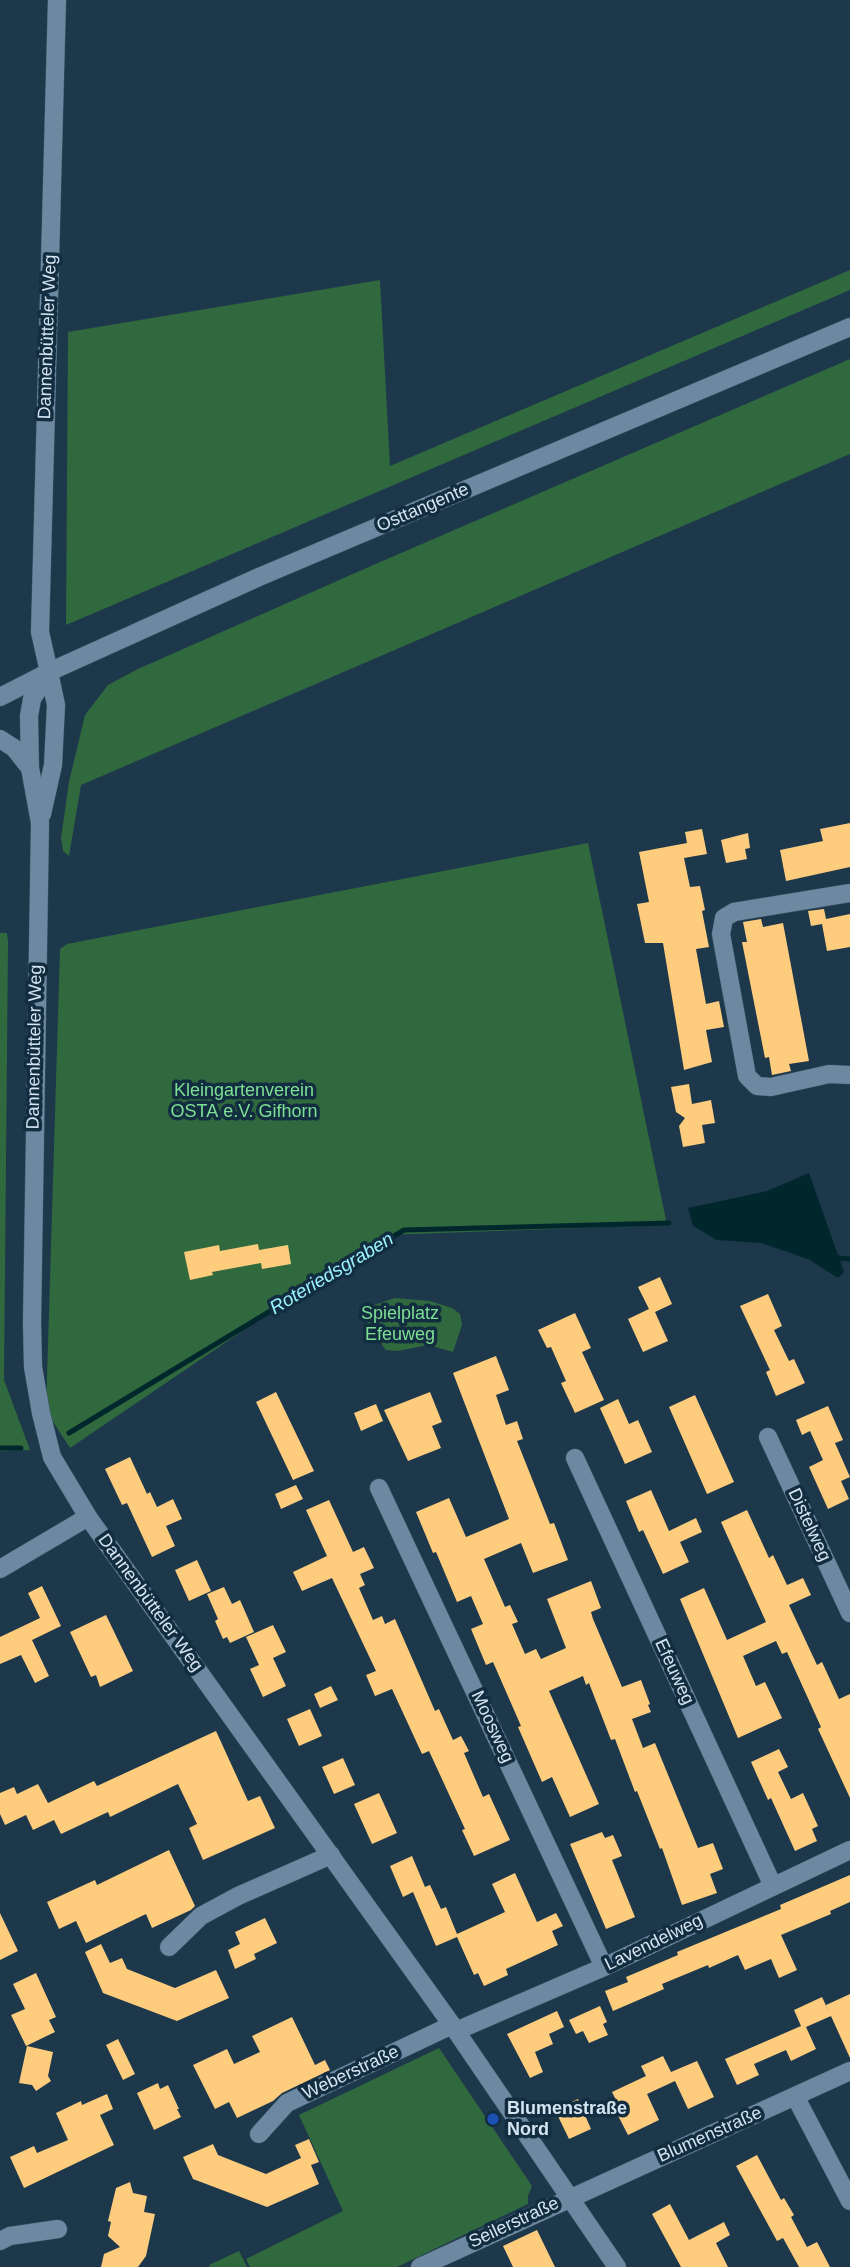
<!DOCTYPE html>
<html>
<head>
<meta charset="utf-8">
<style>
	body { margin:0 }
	canvas { display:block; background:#1d374b }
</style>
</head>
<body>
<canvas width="850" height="2267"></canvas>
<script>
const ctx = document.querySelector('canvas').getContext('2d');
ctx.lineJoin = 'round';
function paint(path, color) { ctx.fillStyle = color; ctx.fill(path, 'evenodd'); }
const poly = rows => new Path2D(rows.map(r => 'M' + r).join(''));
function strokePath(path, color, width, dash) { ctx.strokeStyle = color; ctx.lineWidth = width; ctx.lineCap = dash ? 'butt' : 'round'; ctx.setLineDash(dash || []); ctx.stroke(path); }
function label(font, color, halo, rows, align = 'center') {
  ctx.font = font + ' Helvetica,sans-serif'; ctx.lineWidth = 7; ctx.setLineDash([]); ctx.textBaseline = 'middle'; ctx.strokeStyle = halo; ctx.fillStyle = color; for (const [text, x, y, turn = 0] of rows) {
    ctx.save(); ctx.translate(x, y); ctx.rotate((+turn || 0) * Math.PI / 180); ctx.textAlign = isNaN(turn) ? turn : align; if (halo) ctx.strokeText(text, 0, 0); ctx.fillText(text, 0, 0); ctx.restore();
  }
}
paint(poly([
	[850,270,850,290,66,625,68,332,380,280,390,466],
	[850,359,850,454,81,785,69,856,63,851,61,838,69,782,85,715,108,685,138,669,371,566],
	[588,843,667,1225,384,1235,70,1448,46,1411,60,949,67,944],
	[0,933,7,933,8,942,4,1380,30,1450,0,1451],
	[395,1298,430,1301,452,1308,460,1314,462,1325,453,1352,428,1345,398,1351,386,1350,370,1329,364,1313,374,1305],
	[439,2048,532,2186,528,2196,528,2204,397,2267,250,2267,246,2259,343,2211,299,2115],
	[239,2251,247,2267,210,2267,209,2265]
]), '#30693e');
paint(poly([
	[809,1173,844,1272,838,1278,808,1259,761,1243,717,1240,693,1226,688,1208,767,1191]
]), '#00272c');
strokePath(poly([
	[833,1254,839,1258,850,1259],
	[69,1433,404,1230,669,1223],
	[0,1448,21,1448]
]), '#00272c', 5);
paint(poly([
	[850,823,850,867,786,881,780,850,823,841,820,829],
	[702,829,707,854,684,858,690,887,700,886,705,910,702,911,709,947,696,949,706,1004,719,1001,724,1027,706,1030,712,1062,684,1070,663,943,645,943,637,904,649,902,639,852,687,843,685,832],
	[748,833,750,848,745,849,747,859,726,863,721,840],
	[824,909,826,919,850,914,850,947,827,951,822,924,811,926,808,911],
	[761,919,763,927,783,923,809,1061,789,1064,791,1071,772,1075,769,1057,765,1058,742,942,747,942,743,922],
	[689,1084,692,1104,711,1100,715,1123,702,1125,705,1143,683,1147,679,1126,685,1118,676,1112,671,1087],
	[258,1244,259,1250,288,1245,291,1264,262,1269,261,1263,212,1272,213,1275,190,1280,184,1252,219,1245,220,1251],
	[660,1277,672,1304,655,1312,668,1341,643,1352,628,1319,649,1309,638,1287],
	[768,1294,782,1326,774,1330,789,1361,794,1359,805,1383,776,1396,766,1372,770,1370,740,1306],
	[575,1313,591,1348,582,1352,604,1400,575,1413,561,1383,566,1381,551,1347,547,1348,538,1330],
	[496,1356,509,1390,496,1395,506,1425,517,1421,523,1439,517,1441,550,1524,554,1523,568,1560,533,1573,521,1543,484,1559,505,1607,510,1605,518,1622,512,1624,525,1654,536,1649,541,1659,566,1648,547,1599,591,1581,601,1608,591,1612,593,1619,622,1687,641,1680,650,1704,648,1705,651,1712,632,1719,643,1748,655,1743,698,1848,713,1843,723,1869,710,1874,717,1893,682,1905,662,1848,660,1849,637,1791,635,1792,615,1739,611,1740,589,1683,586,1685,583,1676,549,1691,599,1804,570,1817,552,1777,542,1782,518,1727,521,1726,493,1662,486,1665,471,1629,483,1624,471,1596,457,1602,436,1552,433,1553,416,1512,449,1498,466,1537,509,1519,453,1373],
	[276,1392,314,1471,293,1480,256,1402],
	[430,1392,442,1422,432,1426,441,1448,408,1461,384,1410],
	[695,1395,734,1482,707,1494,669,1407],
	[618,1399,629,1424,638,1420,652,1452,625,1464,600,1408],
	[376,1404,383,1421,361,1431,354,1413],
	[828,1406,843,1440,835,1443,850,1477,841,1481,849,1499,828,1509,809,1467,823,1460,810,1431,802,1435,796,1420],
	[130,1457,147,1494,150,1492,157,1507,173,1499,182,1519,166,1526,175,1546,152,1557,127,1503,122,1505,105,1469],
	[296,1485,303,1499,281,1509,275,1494],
	[651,1490,669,1531,696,1518,702,1532,680,1542,689,1562,663,1574,643,1530,639,1532,626,1501],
	[329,1500,353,1552,364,1547,374,1568,360,1574,365,1585,359,1588,373,1620,382,1616,385,1624,395,1619,435,1711,439,1709,453,1740,461,1736,469,1751,464,1753,483,1797,489,1794,510,1840,474,1856,462,1830,465,1829,429,1751,422,1754,392,1689,375,1696,366,1675,376,1671,332,1578,302,1591,293,1572,327,1556,306,1510],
	[747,1510,769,1558,773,1555,787,1585,803,1578,811,1595,789,1605,817,1665,822,1662,839,1699,850,1694,850,1798,818,1729,821,1727,787,1652,782,1654,776,1641,743,1656,756,1686,765,1682,782,1718,738,1738,680,1599,704,1588,727,1640,766,1622,721,1522],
	[197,1560,211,1591,189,1601,175,1570],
	[42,1586,61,1626,32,1640,49,1676,35,1683,21,1655,0,1664,0,1637,40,1618,28,1593],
	[224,1587,232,1604,240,1600,254,1632,230,1643,227,1637,223,1639,215,1621,218,1619,207,1594],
	[106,1615,133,1671,100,1687,96,1675,91,1677,70,1632],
	[273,1625,286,1652,273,1658,286,1686,263,1697,250,1669,259,1665,246,1637],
	[331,1686,338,1700,320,1708,314,1694],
	[310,1709,322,1736,299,1746,287,1719],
	[216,1731,248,1801,260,1796,275,1828,203,1860,189,1828,197,1824,178,1784,110,1817,108,1812,61,1834,54,1820,33,1830,26,1815,5,1825,0,1814,0,1793,14,1787,17,1794,38,1784,48,1803,94,1781,97,1786],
	[779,1749,788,1767,778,1772,791,1799,803,1793,818,1826,812,1829,817,1841,795,1851,771,1798,768,1800,751,1762],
	[343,1758,355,1785,334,1794,322,1767],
	[379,1793,397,1833,372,1844,354,1804],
	[602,1832,605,1838,613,1835,622,1856,612,1860,635,1917,606,1929,570,1844],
	[169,1850,195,1906,191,1910,152,1928,146,1914,86,1943,76,1921,59,1929,47,1902,95,1880,97,1885],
	[412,1856,425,1887,430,1885,441,1909,446,1907,457,1934,505,1912,492,1884,515,1873,537,1922,556,1913,563,1926,552,1931,558,1945,506,1969,508,1975,484,1986,478,1973,474,1975,457,1937,436,1946,413,1892,403,1897,390,1866],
	[850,1875,850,1902,830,1911,831,1914,781,1935,797,1970,779,1978,771,1959,745,1970,738,1955,709,1968,708,1965,662,1984,664,1989,613,2011,605,1991,628,1982,626,1977,678,1955,677,1952,781,1909,780,1905],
	[0,1913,18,1951,0,1960],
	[265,1918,277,1943,254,1954,256,1959,235,1969,228,1950,240,1944,235,1932],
	[101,1944,110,1963,122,1958,127,1969,175,1988,216,1970,229,1998,177,2021,103,1993,85,1952],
	[36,1973,56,2017,49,2020,55,2032,26,2046,11,2015,25,2009,13,1984],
	[850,1994,850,2058,826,2005],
	[822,1997,831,2016,806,2027,816,2049,791,2061,786,2050,754,2064,759,2075,737,2085,725,2059,801,2026,794,2010],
	[600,2006,607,2022,603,2024,608,2035,589,2043,583,2031,576,2034,569,2020],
	[557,2011,564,2027,549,2034,553,2044,535,2052,543,2072,530,2078,507,2034],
	[292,2017,315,2065,325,2060,330,2070,282,2093,273,2101,237,2118,229,2102,215,2109,193,2065,227,2049,234,2064,260,2052,252,2036],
	[118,2039,135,2074,123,2080,106,2045],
	[27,2046,53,2052,48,2076,51,2081,36,2091,32,2085,19,2083],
	[663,2056,671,2072,697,2061,714,2097,688,2109,675,2081,647,2094,659,2120,628,2135,610,2100,615,2098,612,2092,646,2076,641,2066],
	[158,2083,160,2089,168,2085,179,2109,177,2109,181,2117,154,2130,137,2093],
	[107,2094,113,2109,100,2115,114,2145,24,2188,10,2157,34,2146,37,2153,68,2140,56,2113,81,2101,82,2105],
	[578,2099,591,2129,569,2139,555,2110],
	[309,2139,319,2162,311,2165,319,2184,267,2207,193,2179,183,2157,213,2144,218,2155,266,2174,301,2158,295,2145],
	[757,2155,781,2200,784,2198,794,2215,791,2217,807,2247,817,2242,830,2267,799,2267,783,2238,777,2241,736,2166],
	[130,2182,133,2193,147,2196,144,2212,155,2214,146,2256,138,2267,101,2267,104,2254,120,2247,108,2236,111,2222,108,2221,116,2188],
	[670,2204,689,2240,724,2222,730,2235,716,2243,728,2267,681,2267,652,2214],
	[537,2230,555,2267,513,2267,503,2246]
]), '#fdcc7d');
const minor = poly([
	[49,672,40,632,57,0],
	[850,893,734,912,724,918,721,934,747,1076,757,1086,771,1087,829,1074,850,1075],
	[768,1437,850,1613],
	[575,1458,773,1886],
	[379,1488,604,1967],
	[0,1569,88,1517],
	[169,1947,201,1916,238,1896,331,1855],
	[456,2031,604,1967,850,1850],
	[795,2096,850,2201],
	[259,2134,287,2103,452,2025],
	[0,2241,10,2236,58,2229],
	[420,2267,850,2071]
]);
const tertiary = poly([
	[49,672,32,699,29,716,30,768,40,823,32,1322,33,1367,41,1413,52,1457,88,1517,452,2025,617,2267],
	[0,739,14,748,30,768],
	[42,814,53,765,56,705,49,672]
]);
const secondary = poly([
	[0,697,49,672,259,577,850,327]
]);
strokePath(minor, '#3e5567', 19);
strokePath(tertiary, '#3e5567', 19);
strokePath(secondary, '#3e5567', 19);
strokePath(minor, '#6d89a1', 18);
strokePath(tertiary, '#6d89a1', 18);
strokePath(secondary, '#6d89a1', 18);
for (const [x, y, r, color] of [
	[493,2119,7,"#1a4fb4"]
]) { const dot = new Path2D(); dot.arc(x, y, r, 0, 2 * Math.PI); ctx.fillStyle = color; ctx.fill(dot); strokePath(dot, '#132d40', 2.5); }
label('18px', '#d4e4f1', '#132d40', [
	["Dannenbütteler Weg",48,337,-88],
	["Osttangente",423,508,-23],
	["Dannenbütteler Weg",35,1047,-89],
	["Distelweg",809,1525,65],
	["Dannenbütteler Weg",150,1603,54],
	["Efeuweg",674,1672,65],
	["Moosweg",492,1727,65],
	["Lavendelweg",654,1943,-26],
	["Weberstraße",351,2073,-25],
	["Blumenstraße",710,2135,-24],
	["Seilerstraße",514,2223,-25]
]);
label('18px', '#7ddf93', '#132d40', [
	["Kleingartenverein",244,1091],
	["OSTA e.V. Gifhorn",244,1112],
	["Spielplatz",400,1314],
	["Efeuweg",400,1335]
]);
label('bold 18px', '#d4e4f1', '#132d40', [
	["Blumenstraße",507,2109],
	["Nord",507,2130]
], 'left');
label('italic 19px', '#9bf2ff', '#132d40', [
	["Roteriedsgraben",332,1274,-31]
]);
</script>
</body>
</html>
